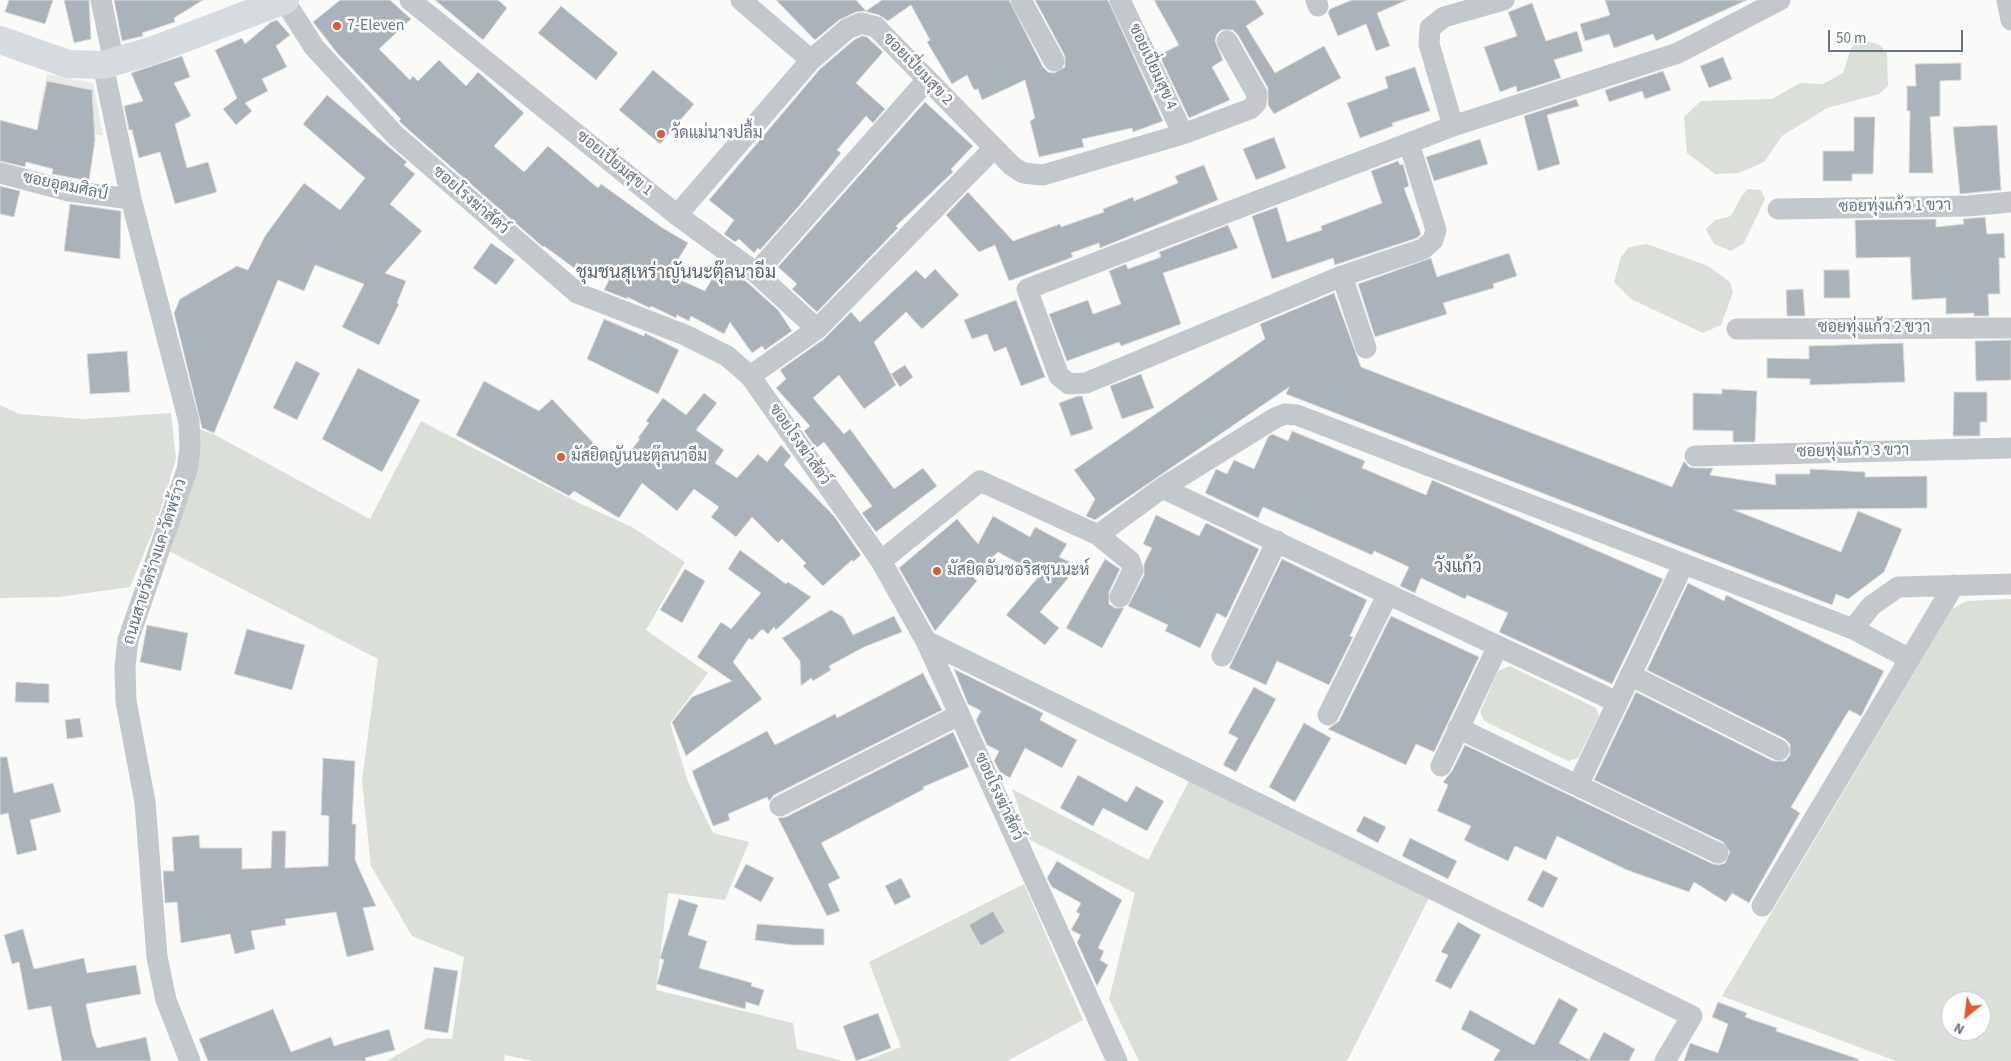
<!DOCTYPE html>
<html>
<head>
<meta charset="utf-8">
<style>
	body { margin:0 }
	#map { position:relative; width:2011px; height:1061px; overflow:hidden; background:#fafaf8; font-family:"Source Sans 3",sans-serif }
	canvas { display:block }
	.north { position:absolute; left:1941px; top:991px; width:50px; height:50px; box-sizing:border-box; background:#fff; border:1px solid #c1c8cd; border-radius:50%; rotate:209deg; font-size:14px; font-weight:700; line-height:20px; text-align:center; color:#657683 }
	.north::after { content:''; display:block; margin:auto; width:18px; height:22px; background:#e4572e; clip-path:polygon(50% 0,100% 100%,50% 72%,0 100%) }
	.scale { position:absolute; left:1828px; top:30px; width:135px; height:22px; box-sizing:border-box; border:2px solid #657683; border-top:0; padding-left:6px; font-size:15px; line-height:18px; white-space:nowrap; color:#657683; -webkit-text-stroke:4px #fff; paint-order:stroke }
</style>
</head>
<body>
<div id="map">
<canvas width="2011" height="1061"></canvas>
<div class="north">N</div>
<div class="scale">50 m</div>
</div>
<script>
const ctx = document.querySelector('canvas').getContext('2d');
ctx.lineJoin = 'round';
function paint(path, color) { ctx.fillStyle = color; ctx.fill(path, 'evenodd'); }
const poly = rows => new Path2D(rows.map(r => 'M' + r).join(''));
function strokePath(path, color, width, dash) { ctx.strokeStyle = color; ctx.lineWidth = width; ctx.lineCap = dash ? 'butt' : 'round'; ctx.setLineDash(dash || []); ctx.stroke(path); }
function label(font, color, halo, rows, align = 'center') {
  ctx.font = font + ' "Source Sans 3",Sarabun,sans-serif'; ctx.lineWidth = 5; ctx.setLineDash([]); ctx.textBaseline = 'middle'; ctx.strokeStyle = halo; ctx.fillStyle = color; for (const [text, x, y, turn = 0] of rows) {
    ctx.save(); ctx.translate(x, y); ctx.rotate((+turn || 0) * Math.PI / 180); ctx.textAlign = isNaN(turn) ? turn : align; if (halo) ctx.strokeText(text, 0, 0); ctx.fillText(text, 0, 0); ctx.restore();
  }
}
paint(poly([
	[47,74,93,83,103,136,37,122]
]), '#e8e9e9');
paint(poly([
	[1861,39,1880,45,1887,53,1888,86,1879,94,1827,108,1782,136,1764,162,1739,173,1715,174,1687,153,1684,117,1701,101,1772,99,1800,83,1823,84,1843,73,1851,48],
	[1748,189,1761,190,1765,199,1744,243,1731,251,1714,244,1706,229,1715,220,1731,216,1741,197],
	[1647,244,1708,266,1730,282,1733,292,1721,325,1703,333,1631,299,1614,282,1621,257,1629,247],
	[0,405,19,414,84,419,171,413,176,459,156,524,130,587,59,597,0,598],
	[421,421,579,503,632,527,685,562,646,630,708,673,670,723,688,782,713,833,749,842,725,900,668,893,656,990,793,1023,797,1049,843,1061,533,1061,505,1055,504,1061,386,1061,428,1038,452,1039,464,957,412,936,371,866,362,781,378,659,167,550,197,428,215,435,370,519],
	[2011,599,2011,1061,1896,1061,1722,996,1952,609,1967,601],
	[1951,1001,1981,1001,1981,1031,1951,1031],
	[1510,666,1596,708,1599,716,1578,758,1568,761,1484,721,1480,712,1498,671],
	[1190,779,1429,898,1347,1061,1139,1061,1109,999,1135,893,1030,840,1012,789,1148,860],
	[1024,884,1083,1020,1007,1061,865,1061,901,1047,869,962]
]), '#dadfd7');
const building = poly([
	[9,0,53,0,45,24,5,12,9,0],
	[64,0,89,0,91,39,74,43,64,0],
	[114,0,203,0,174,18,175,22,142,33,143,36,122,41,114,0],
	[340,0,390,0,411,19,379,49,410,80,413,76,418,81,439,60,466,86,478,72,524,113,494,146,524,172,548,146,598,188,601,184,661,227,688,243,669,275,705,291,721,263,748,283,778,310,792,331,765,350,762,346,752,353,730,322,724,334,691,316,689,321,677,315,676,318,651,306,650,308,627,297,627,299,604,290,609,280,577,263,574,268,544,246,543,247,411,132,399,121,401,119,338,54,313,22,340,0],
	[435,0,498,0,507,8,483,40,435,0],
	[776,0,856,0,866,11,882,0,1009,0,1043,67,1048,72,1054,73,1065,67,1065,56,1035,0,1108,0,1163,121,1133,132,1132,128,1082,139,1084,147,1039,157,1030,121,1035,118,1025,80,982,100,978,89,974,90,967,75,952,84,927,42,930,40,911,5,888,21,879,15,864,11,856,12,839,20,815,40,776,0],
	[1154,0,1255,0,1264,14,1246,26,1275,73,1324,46,1341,78,1274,114,1268,105,1268,88,1238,35,1233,30,1221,30,1217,34,1215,41,1223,60,1212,67,1230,100,1189,118,1159,55,1179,45,1154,0],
	[1352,0,1407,0,1377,13,1390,46,1376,51,1366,24,1338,36,1328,13,1330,9,1352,0],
	[1605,0,1747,0,1656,41,1653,34,1614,48,1609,34,1585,41,1580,24,1610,15,1605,0],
	[1532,3,1546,41,1577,31,1583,51,1554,60,1561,78,1517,92,1516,86,1500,92,1484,47,1517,36,1508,12,1532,3],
	[561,6,618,53,596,80,538,33,561,6],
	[277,20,290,35,276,46,287,67,262,79,268,91,245,103,252,111,236,125,223,109,237,98,215,50,242,38,245,44,271,22,277,20],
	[862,36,867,37,883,52,856,83,885,109,873,123,866,116,837,150,841,153,799,206,760,250,758,248,754,253,739,239,735,242,724,234,734,220,709,200,820,69,854,40,862,36],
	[182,56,190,77,174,83,191,116,175,124,187,168,208,162,217,192,175,204,160,152,139,158,132,130,129,130,124,106,143,101,131,73,182,56],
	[1723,57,1732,79,1709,88,1700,66,1723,57],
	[1961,63,1961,80,1940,81,1940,116,1930,117,1933,173,1909,173,1910,111,1907,111,1907,86,1916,86,1915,64,1961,63],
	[1415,67,1430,111,1392,123,1393,126,1360,138,1347,103,1388,88,1385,77,1415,67],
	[653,70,694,104,660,144,619,110,653,70],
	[1663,71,1671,90,1645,99,1642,91,1609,102,1605,90,1663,71],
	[47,81,92,90,95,140,89,181,52,174,53,169,26,162,25,167,0,161,0,120,37,130,47,81],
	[327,95,407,162,404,165,415,174,390,204,422,231,385,273,406,281,397,303,399,304,379,345,342,327,364,284,315,265,304,291,278,280,214,433,202,428,174,313,180,299,237,266,248,270,265,236,304,183,340,210,365,178,303,124,327,95],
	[1576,99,1579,106,1547,115,1560,164,1538,171,1524,116,1576,99],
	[925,102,973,146,951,169,953,172,896,226,898,228,817,312,792,289,797,284,778,267,925,102],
	[1854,117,1875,117,1873,174,1852,174,1852,181,1823,181,1823,151,1854,151,1854,117],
	[1997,125,2001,190,1960,194,1953,127,1997,125],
	[1274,137,1286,168,1256,180,1243,149,1274,137],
	[1480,139,1488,164,1434,181,1426,157,1480,139],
	[1398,161,1400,165,1403,164,1409,186,1404,188,1421,234,1417,238,1335,265,1333,258,1272,279,1252,216,1277,207,1287,242,1322,230,1321,226,1382,203,1371,171,1398,161],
	[1204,165,1218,200,1100,248,1099,243,1071,253,1073,257,1009,281,995,245,979,252,946,215,968,192,1013,241,1060,224,1061,227,1104,212,1103,209,1133,197,1134,201,1178,183,1175,176,1204,165],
	[0,186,20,191,14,217,0,214,0,186],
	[70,204,121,211,120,259,64,251,70,204],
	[1985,217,1987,234,2004,233,2005,258,1999,258,2000,294,1988,294,1989,316,1974,316,1974,313,1946,314,1946,298,1912,300,1910,257,1856,258,1855,220,1936,219,1936,227,1964,224,1963,219,1985,217],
	[1228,225,1238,248,1163,273,1181,324,1121,346,1119,342,1067,361,1049,314,1088,300,1093,314,1121,304,1109,271,1126,264,1128,269,1161,257,1159,252,1228,225],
	[491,243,515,260,496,285,473,268,491,243],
	[1509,253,1517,276,1493,284,1494,288,1443,303,1447,314,1375,337,1358,284,1431,258,1437,277,1509,253],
	[935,269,959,295,922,329,906,312,874,342,896,385,864,409,839,375,813,398,844,434,850,429,894,489,923,468,937,486,876,532,862,513,872,506,824,442,816,448,804,431,810,426,776,388,786,379,780,370,824,339,851,312,860,322,916,270,925,279,935,269],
	[1824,270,1849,270,1850,298,1824,298,1824,270],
	[1803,289,1805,316,1787,316,1786,290,1803,289],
	[1334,293,1361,367,1672,487,1684,461,1689,467,1695,468,1713,468,1710,475,1776,485,1775,474,1810,474,1810,469,1865,472,1865,477,1927,476,1927,508,1734,510,1841,552,1858,511,1902,529,1884,572,1848,599,1836,594,1832,605,1286,394,1289,387,1095,520,1086,516,1095,499,1074,470,1265,339,1260,324,1334,293],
	[1016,300,1045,377,1021,386,1006,347,994,352,987,334,972,339,964,320,1016,300],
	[604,319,644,336,645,333,679,350,658,394,587,359,604,319],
	[2011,340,2011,380,1976,381,1975,341,2011,340],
	[1903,343,1905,382,1810,385,1810,379,1767,378,1767,358,1809,359,1809,346,1903,343],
	[127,351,130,392,90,394,87,354,127,351],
	[296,361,320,373,297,420,273,408,296,361],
	[905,365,913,377,900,387,891,374,905,365],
	[358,368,420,400,382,472,322,439,358,368],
	[1141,374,1154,408,1122,419,1110,386,1141,374],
	[484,381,539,411,552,399,617,468,640,439,638,438,649,423,646,421,663,398,686,415,704,393,717,403,696,430,724,450,715,463,737,478,758,454,767,462,781,445,791,456,784,465,834,516,861,555,853,562,852,560,823,586,803,566,806,563,782,539,778,543,752,517,736,537,711,517,719,507,694,489,677,511,642,483,619,518,574,491,569,496,456,435,484,381],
	[1722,389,1757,391,1755,442,1733,442,1733,431,1693,430,1693,393,1722,394,1722,389],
	[1954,392,1987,392,1987,422,1980,422,1980,436,1953,436,1954,392],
	[1078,396,1082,396,1093,429,1071,436,1059,403,1078,396],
	[1292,431,1365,461,1362,468,1426,495,1432,480,1663,579,1612,684,1499,632,1508,613,1467,595,1465,599,1421,578,1415,593,1400,586,1409,567,1374,551,1372,555,1263,507,1258,518,1205,493,1216,469,1227,474,1234,460,1254,469,1268,437,1272,434,1288,441,1292,431],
	[1156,515,1199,536,1206,523,1259,549,1226,618,1217,613,1200,648,1165,631,1168,625,1128,606,1144,575,1144,564,1152,548,1143,544,1156,515],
	[993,516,1030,537,1035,527,1067,544,1059,557,1078,566,1040,612,1059,628,1045,645,1006,615,1040,575,998,552,971,575,977,581,935,631,899,568,957,519,978,544,993,516],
	[740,550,786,584,788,582,811,597,776,630,774,627,768,634,762,629,752,640,749,638,733,662,762,699,686,756,672,722,692,697,732,681,697,657,721,622,731,629,761,593,728,569,740,550],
	[1105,559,1120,569,1109,592,1109,604,1115,608,1124,608,1102,648,1066,628,1105,559],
	[1282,559,1367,600,1350,636,1353,637,1329,685,1277,661,1266,685,1229,668,1282,559],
	[685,569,705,581,682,623,660,610,685,569],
	[1688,583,1724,601,1726,595,1884,671,1861,716,1849,710,1791,807,1800,813,1749,903,1732,893,1726,902,1694,882,1689,892,1627,870,1557,836,1546,860,1515,846,1508,861,1464,840,1471,826,1437,811,1448,785,1443,782,1452,771,1465,745,1713,864,1719,865,1725,863,1730,852,1723,842,1594,780,1636,692,1773,761,1785,761,1790,755,1790,744,1785,739,1647,670,1688,583],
	[831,610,843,617,853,635,894,616,902,632,864,647,829,666,831,670,813,681,811,678,801,686,800,661,782,638,831,610],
	[1391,616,1479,657,1434,752,1416,744,1406,765,1328,729,1339,721,1391,616],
	[147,625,188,633,181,671,140,662,147,625],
	[247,629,305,645,292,690,234,674,247,629],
	[954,669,1043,713,1040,720,1077,740,1062,768,1025,748,1010,778,1000,772,994,761,999,751,987,745,976,720,981,711,968,704,954,669],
	[923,673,942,710,774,795,769,801,767,797,728,814,730,820,713,826,692,771,767,731,775,745,835,714,837,718,923,673],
	[16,682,49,684,49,703,15,702,16,682],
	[1254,687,1276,699,1236,772,1223,765,1238,738,1228,733,1254,687],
	[80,718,83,737,67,739,65,720,80,718],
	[1304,723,1331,738,1295,802,1269,787,1304,723],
	[953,732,969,767,923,787,924,789,821,843,840,878,828,884,840,911,827,916,778,818,786,817,953,732],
	[0,757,7,757,14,793,53,783,61,812,30,820,37,850,17,855,8,813,0,815,0,757],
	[323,758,355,761,352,824,356,824,355,860,376,906,363,908,374,950,347,957,336,912,285,919,286,925,251,931,255,949,235,954,230,934,181,943,177,902,165,903,163,871,174,871,172,837,199,835,200,848,242,848,242,869,271,868,272,831,286,831,285,868,328,866,329,816,321,815,323,758],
	[1078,775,1127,802,1136,786,1164,801,1147,831,1103,808,1093,826,1060,808,1078,775],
	[1364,816,1386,827,1378,843,1356,831,1364,816],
	[1410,838,1457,861,1448,879,1402,856,1410,838],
	[1057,861,1122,900,1098,948,1104,951,1100,960,1108,965,1097,986,1077,942,1081,935,1071,930,1080,914,1076,912,1081,903,1052,887,1047,878,1057,861],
	[746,864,774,878,761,902,734,887,746,864],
	[1543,870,1558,878,1543,908,1527,900,1543,870],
	[901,878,911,897,895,905,885,886,901,878],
	[679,899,698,905,688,935,707,941,699,968,752,983,751,986,764,990,759,1006,746,1002,745,1009,657,984,664,960,660,958,679,899],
	[993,911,1005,932,981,946,969,925,993,911],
	[1458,922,1481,935,1451,989,1435,981,1448,955,1441,952,1458,922],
	[757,924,824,929,824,945,792,945,755,940,757,924],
	[23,929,34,969,84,958,87,973,136,965,141,994,86,1004,92,1034,97,1048,146,1037,151,1061,62,1061,51,1006,28,1010,19,962,12,964,4,935,23,929],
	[434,967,458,971,448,1033,424,1029,434,967],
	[1559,998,1578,1009,1559,1043,1589,1060,1604,1032,1635,1049,1629,1061,1493,1061,1500,1050,1461,1029,1470,1010,1534,1045,1559,998],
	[1718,1002,1747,1013,1745,1017,1777,1028,1776,1031,1858,1059,1858,1061,1684,1061,1690,1043,1718,1053,1728,1024,1712,1017,1718,1002],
	[273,1009,291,1052,331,1037,334,1046,389,1029,395,1050,365,1058,366,1061,208,1061,199,1039,273,1009],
	[878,1013,891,1048,856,1061,843,1026,878,1013]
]);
paint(building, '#aab3b9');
strokePath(building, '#dcdcda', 1);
strokePath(poly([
	[101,0,114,63],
	[284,0,314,47,396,136,577,293,685,335,727,356,750,376,881,561,926,641,1117,1061],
	[410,0,677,215,756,273,817,329],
	[741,0,811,60,847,29,861,23,876,27,1012,166,1023,173,1043,175,1183,134,1250,109,1256,103,1257,94,1227,41],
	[1021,0,1054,61],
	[1120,0,1183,134],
	[1316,0,1318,6],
	[2007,0,2011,20],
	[103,65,131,199,189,422,190,448,187,470,128,640,125,667,126,701,145,802,157,957,166,1000,190,1061],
	[1453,126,1429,44,1430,28,1444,17,1504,0],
	[1409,143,1027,289,1059,376,1069,384,1086,383,1342,276,1423,249,1433,240,1436,230,1409,143,1453,126,1678,53,1780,0],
	[0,173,69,191,131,199],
	[1778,209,1968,206,2011,202],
	[677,215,811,60],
	[756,273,927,80],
	[1342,276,1366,348],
	[1737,329,2011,328],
	[750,376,817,329,994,148],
	[1695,456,2011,448],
	[1162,488,1617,702],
	[1098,535,1130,561,1133,570,1120,597],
	[881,561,980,481,1098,535,1162,488,1275,418,1285,414,1297,415,1853,629,1910,659],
	[1853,629,1871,606,1898,587,2011,584],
	[926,641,1692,1016,1665,1061],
	[1222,656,1277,541],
	[1630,675,1779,750],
	[1328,715,1388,594],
	[1458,728,1718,853],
	[1441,766,1498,646],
	[1578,785,1683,565],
	[780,806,959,715],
	[1762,906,1954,585]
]), '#c3c8cc', 21);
strokePath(poly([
	[0,40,68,64,103,65,151,51,285,0]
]), '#d6dbdf', 28);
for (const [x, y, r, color] of [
	[337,26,5,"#e4572e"],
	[661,134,5,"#e4572e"],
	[561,457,5,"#e4572e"],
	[937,571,5,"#e4572e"]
]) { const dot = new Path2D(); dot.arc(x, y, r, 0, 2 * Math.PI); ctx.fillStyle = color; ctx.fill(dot); strokePath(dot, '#fff', 2); }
label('16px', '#657683', '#fff', [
	["7-Eleven",347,26],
	["วัดแม่นางปลื้ม",671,134],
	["มัสยิดญันนะตุ๊ลนาอีม",571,457],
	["มัสยิดอันซอริสซุนนะห์",947,571]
], 'left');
label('16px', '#657683', '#fff', [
	["ซอยเปี่ยมสุข 4",1152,67,65],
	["ซอยเปี่ยมสุข 2",917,70,46],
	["ซอยเปี่ยมสุข 1",614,164,39],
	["ซอยอุดมศิลป์",65,187,12],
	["ซอยโรงฆ่าสัตว์",470,201,41],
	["ซอยทุ่งแก้ว 1 ขวา",1895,207,-1],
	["ซอยทุ่งแก้ว 2 ขวา",1874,328],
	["ซอยโรงฆ่าสัตว์",799,445,55],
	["ซอยทุ่งแก้ว 3 ขวา",1853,452,-1],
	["ถนนสายวัดร่างแค-วัดพร้าว",156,562,-72],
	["ซอยโรงฆ่าสัตว์",998,797,65]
]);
label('18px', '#57646e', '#fff', [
	["ชุมชนสุเหร่าญันนะตุ๊ลนาอีม",676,274],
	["วังแก้ว",1458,568]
]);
</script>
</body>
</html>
